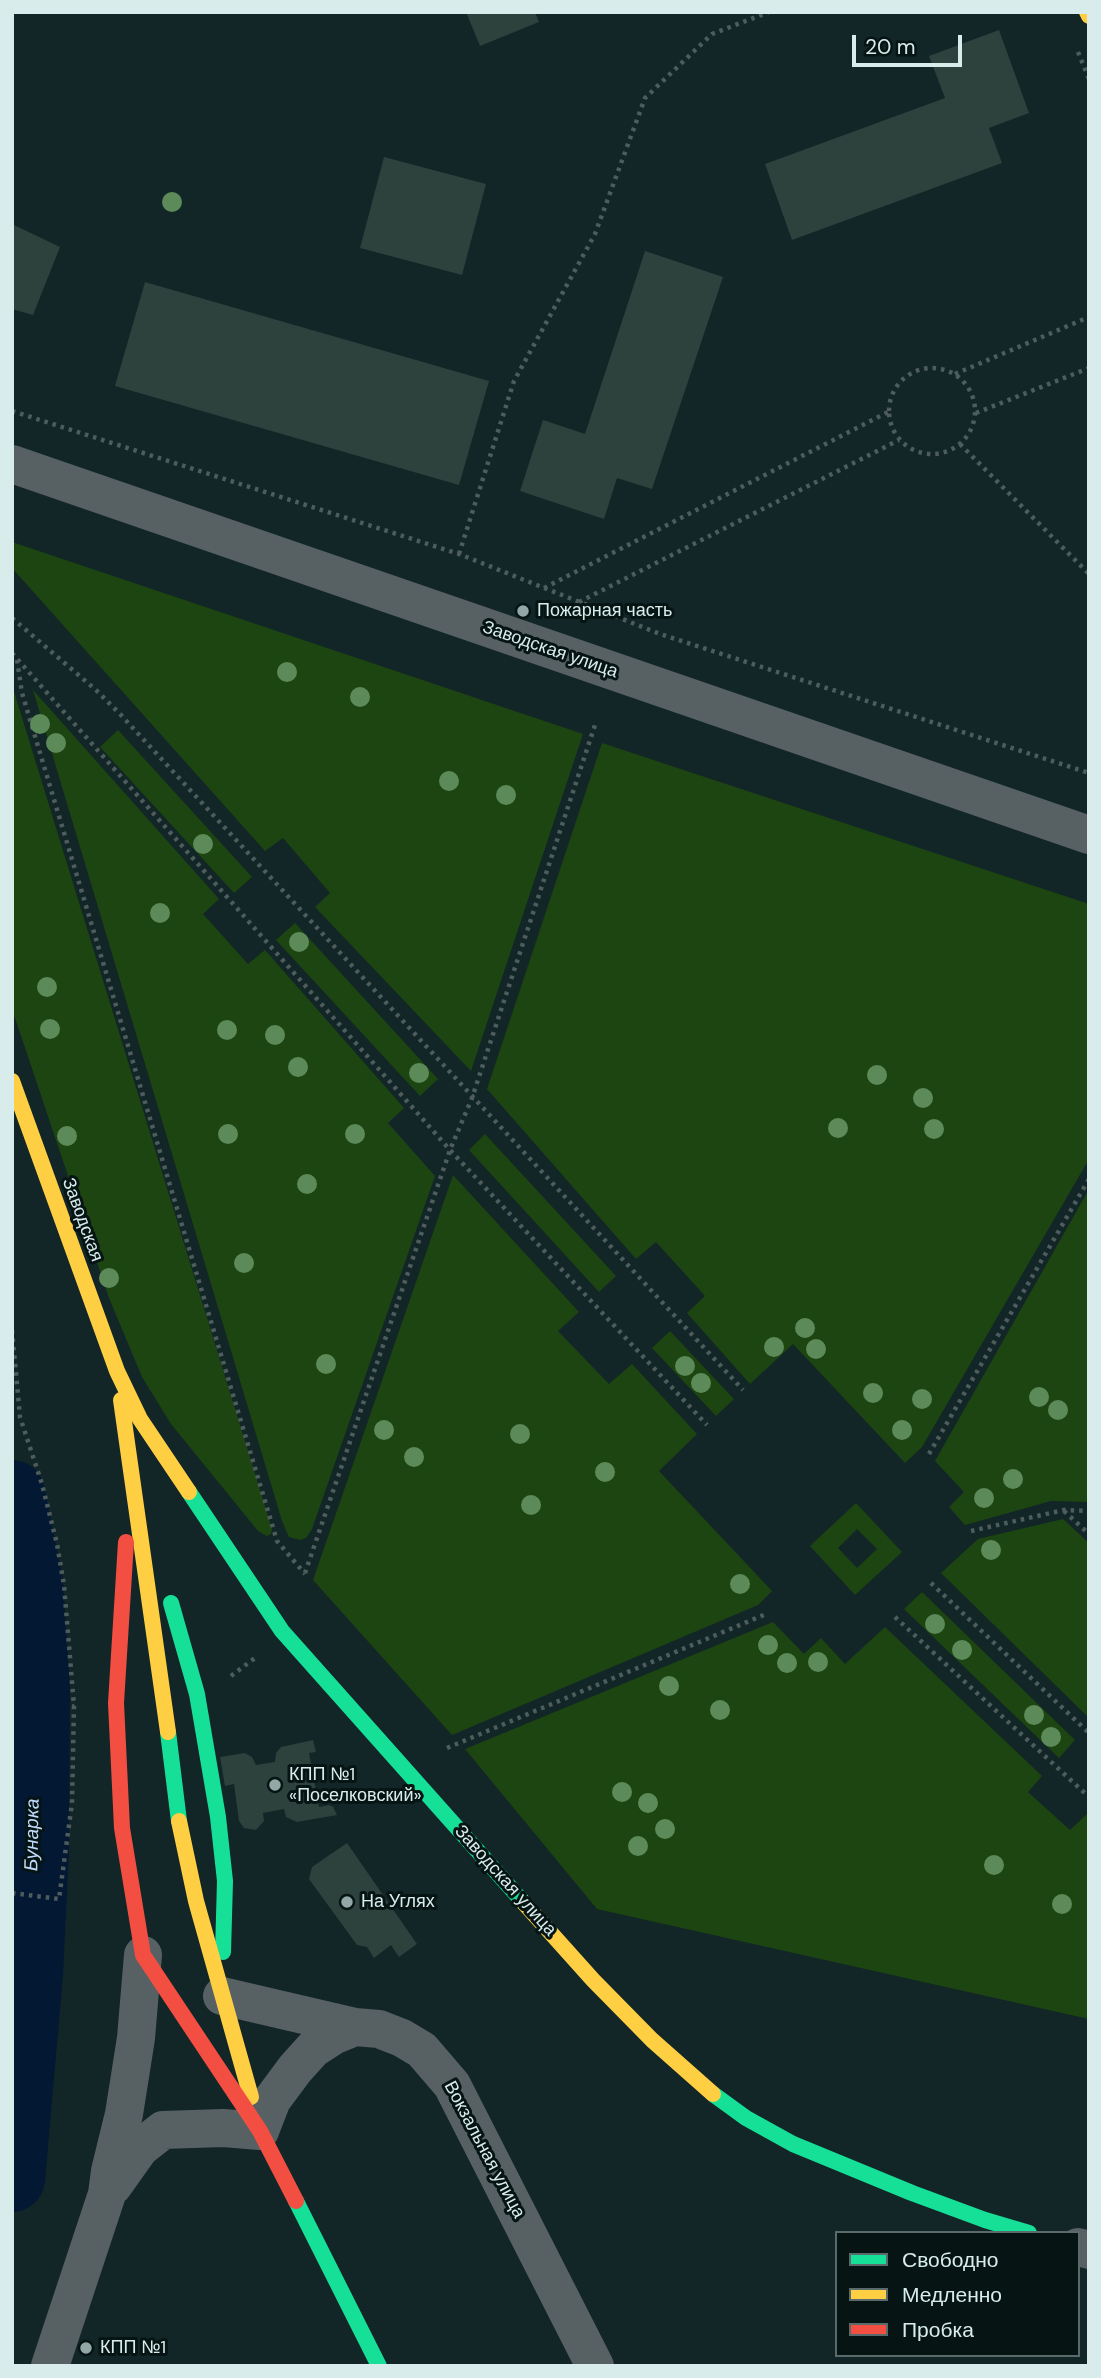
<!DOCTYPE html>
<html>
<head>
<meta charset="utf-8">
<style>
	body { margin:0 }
	#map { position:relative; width:1101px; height:2378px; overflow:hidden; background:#122627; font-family:"DM Sans",sans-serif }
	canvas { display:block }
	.frame { position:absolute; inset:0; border:14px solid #d9ecec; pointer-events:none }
	.legend { position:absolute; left:835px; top:2231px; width:245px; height:126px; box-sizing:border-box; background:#061414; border:2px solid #5a6a6a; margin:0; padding:9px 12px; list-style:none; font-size:21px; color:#d9ecec }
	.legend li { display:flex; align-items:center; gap:14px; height:35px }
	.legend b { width:35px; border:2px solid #5a6a6a }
	.scale { position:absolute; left:852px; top:35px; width:110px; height:32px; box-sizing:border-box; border:4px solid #d9ecec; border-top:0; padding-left:9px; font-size:21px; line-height:24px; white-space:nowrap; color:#d9ecec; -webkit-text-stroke:5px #061414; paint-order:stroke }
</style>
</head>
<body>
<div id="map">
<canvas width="1101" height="2378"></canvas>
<div class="frame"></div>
<ul class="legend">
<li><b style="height:9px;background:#16e098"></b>Свободно</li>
<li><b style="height:9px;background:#ffcf43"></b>Медленно</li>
<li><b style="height:9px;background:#f24e42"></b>Пробка</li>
</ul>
<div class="scale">20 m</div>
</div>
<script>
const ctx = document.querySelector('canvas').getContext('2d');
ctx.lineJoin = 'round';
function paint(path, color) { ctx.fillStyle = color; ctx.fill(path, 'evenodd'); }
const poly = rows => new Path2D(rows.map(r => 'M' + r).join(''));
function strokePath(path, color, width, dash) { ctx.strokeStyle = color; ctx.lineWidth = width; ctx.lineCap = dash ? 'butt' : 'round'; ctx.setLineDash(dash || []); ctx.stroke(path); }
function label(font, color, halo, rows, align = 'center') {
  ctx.font = font + ' "DM Sans",sans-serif'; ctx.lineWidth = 6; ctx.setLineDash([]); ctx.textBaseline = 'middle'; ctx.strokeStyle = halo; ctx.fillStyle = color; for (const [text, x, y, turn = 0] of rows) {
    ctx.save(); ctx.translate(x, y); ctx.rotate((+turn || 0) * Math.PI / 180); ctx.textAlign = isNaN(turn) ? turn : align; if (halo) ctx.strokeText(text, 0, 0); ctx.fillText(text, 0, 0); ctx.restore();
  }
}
paint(poly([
	[12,542,583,734,471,1071,315,907,330,893,283,838,265,851,12,568],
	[12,685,272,1529,271,1534,267,1536,258,1531,171,1424,142,1377,109,1298,12,1009],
	[33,690,219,899,203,914,248,964,265,950,404,1108,388,1123,435,1176,312,1529,306,1538,300,1540,289,1537,282,1521],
	[118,730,252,877,234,893,100,747],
	[602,743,1089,904,1089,1159,922,1447,905,1463,793,1344,750,1384,687,1313,705,1296,656,1242,636,1259,487,1089],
	[295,923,438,1079,420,1096,276,940],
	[485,1134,616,1276,599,1292,469,1150],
	[453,1175,579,1312,558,1331,609,1384,632,1364,697,1434,659,1471,772,1591,758,1605,452,1735,313,1580],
	[1088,1191,1089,1502,1051,1501,965,1525,949,1507,964,1492,935,1461],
	[670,1331,734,1399,716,1416,652,1348],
	[856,1503,902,1552,855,1595,810,1546],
	[857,1529,877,1549,857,1568,838,1548],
	[1063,1519,1089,1543,1089,1718,941,1573,978,1539],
	[922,1592,1075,1740,1059,1758,904,1609],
	[773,1622,804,1654,821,1638,845,1664,885,1627,1042,1776,1028,1792,1070,1830,1087,1814,1089,1816,1089,2019,597,1909,465,1749]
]), '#1d4511');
strokePath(poly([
	[12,1493,30,1583,37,1686,36,1851,30,1974,12,2179]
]), '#031833', 66);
paint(poly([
	[466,12,535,12,539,22,480,46],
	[999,30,1029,113,989,128,1002,163,792,240,765,164,945,98,929,56],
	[384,157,486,184,462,275,360,248],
	[12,224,60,247,33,315,12,309],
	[645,251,723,277,652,489,617,478,604,519,520,491,543,420,585,434],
	[145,282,489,381,459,485,115,386],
	[313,1740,316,1752,309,1753,319,1807,329,1805,333,1807,337,1815,297,1822,286,1817,284,1809,263,1813,264,1821,256,1830,244,1828,239,1821,234,1784,225,1786,220,1757,245,1753,252,1757,256,1765,275,1762,276,1753,281,1747],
	[347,1843,417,1944,399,1957,391,1945,374,1958,367,1947,357,1945,309,1879,312,1867]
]), '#2d413d');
strokePath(poly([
	[1078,52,1089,79],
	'889 411a43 43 0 1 1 86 0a43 43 0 1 1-86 0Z',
	[955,374,1089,317],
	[12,411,459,554,660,634,1089,773],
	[976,413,1089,368],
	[960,444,1089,574],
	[459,554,514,381,595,234,645,98,712,34,769,12],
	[544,588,888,412],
	[579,602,899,440],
	[12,618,96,690,121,715,743,1390],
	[12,653,450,1150,707,1425],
	[17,660,22,693,277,1541,305,1574],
	[12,1330,20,1417,42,1484,57,1544,64,1585,74,1706],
	[929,1454,1089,1179],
	[1064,1511,1089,1534],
	[971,1531,1064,1510,1089,1511],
	[305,1573,450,1150,472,1098,595,725],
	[931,1583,1089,1733],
	[895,1617,1089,1797],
	[231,1676,255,1658],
	[447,1748,766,1614],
	[12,1893,59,1899,72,1803,74,1706,78,1706]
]), '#4f5c5d', 4.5, [3.5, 5]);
strokePath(poly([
	[12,464,1089,835],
	[222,1996,355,2027,379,2029,402,2038,422,2050,452,2085,595,2366],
	[113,2186,140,2148,163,2130,223,2128,260,2131,272,2100,295,2069,313,2049,333,2036,355,2027],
	[1078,2247,1089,2250],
	[50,2366,107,2194,110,2171,124,2114,136,2038,143,1955]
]), '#576062', 38);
strokePath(poly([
	[189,1492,282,1631,524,1903],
	[171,1603,197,1694,218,1817],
	[168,1732,179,1821],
	[218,1817,225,1881,223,1952],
	[713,2094,746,2118,793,2144,912,2193,985,2220,1029,2233],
	[296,2201,379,2366]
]), '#16e098', 16);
strokePath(poly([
	[1087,12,1089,16],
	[12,1081,117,1371,140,1419,189,1492],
	[121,1400,168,1732],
	[179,1821,196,1901,251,2097],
	[524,1903,593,1980,652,2040,713,2094]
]), '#ffcf43', 16);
strokePath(poly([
	[122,1828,116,1703,126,1542],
	[122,1828,143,1955,260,2131,296,2201]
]), '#f24e42', 16);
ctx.fillStyle = '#5c8a59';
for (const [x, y] of [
	[172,202],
	[287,672],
	[360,697],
	[40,724],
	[56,743],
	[449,781],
	[506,795],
	[203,844],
	[160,913],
	[299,942],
	[47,987],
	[50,1029],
	[227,1030],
	[275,1035],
	[298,1067],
	[419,1073],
	[877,1075],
	[923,1098],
	[838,1128],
	[934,1129],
	[228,1134],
	[355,1134],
	[67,1136],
	[307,1184],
	[244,1263],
	[109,1278],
	[805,1328],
	[774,1347],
	[816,1349],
	[326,1364],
	[685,1366],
	[701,1383],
	[873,1393],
	[1039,1397],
	[922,1399],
	[1058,1410],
	[384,1430],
	[902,1430],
	[520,1434],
	[414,1457],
	[605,1472],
	[1013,1479],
	[984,1498],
	[531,1505],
	[991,1550],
	[740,1584],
	[935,1624],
	[768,1645],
	[962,1650],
	[818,1662],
	[787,1663],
	[669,1686],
	[720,1710],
	[1034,1715],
	[1051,1737],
	[622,1792],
	[648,1803],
	[665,1829],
	[638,1846],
	[994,1865],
	[1062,1904]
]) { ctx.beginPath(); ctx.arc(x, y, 10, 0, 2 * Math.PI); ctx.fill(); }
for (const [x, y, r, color] of [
	[523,611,7,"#93a7a7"],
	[275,1785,7,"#93a7a7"],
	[347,1902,7,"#93a7a7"],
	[86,2348,7,"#93a7a7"]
]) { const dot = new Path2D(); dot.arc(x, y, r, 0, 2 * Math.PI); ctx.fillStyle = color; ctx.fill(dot); strokePath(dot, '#061414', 2.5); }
label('18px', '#d9ecec', '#061414', [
	["Пожарная часть",537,611],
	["КПП №1",289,1775],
	["«Поселковский»",289,1796],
	["На Углях",361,1902],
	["КПП №1",100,2348]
], 'left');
label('18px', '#d9ecec', '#061414', [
	["Заводская улица",550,650,19],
	["Заводская",82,1220,70],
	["Заводская улица",505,1881,48],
	["Вокзальная улица",484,2150,62]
]);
label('italic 19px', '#c0dafc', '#061414', [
	["Бунарка",33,1835,-89]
]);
</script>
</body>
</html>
